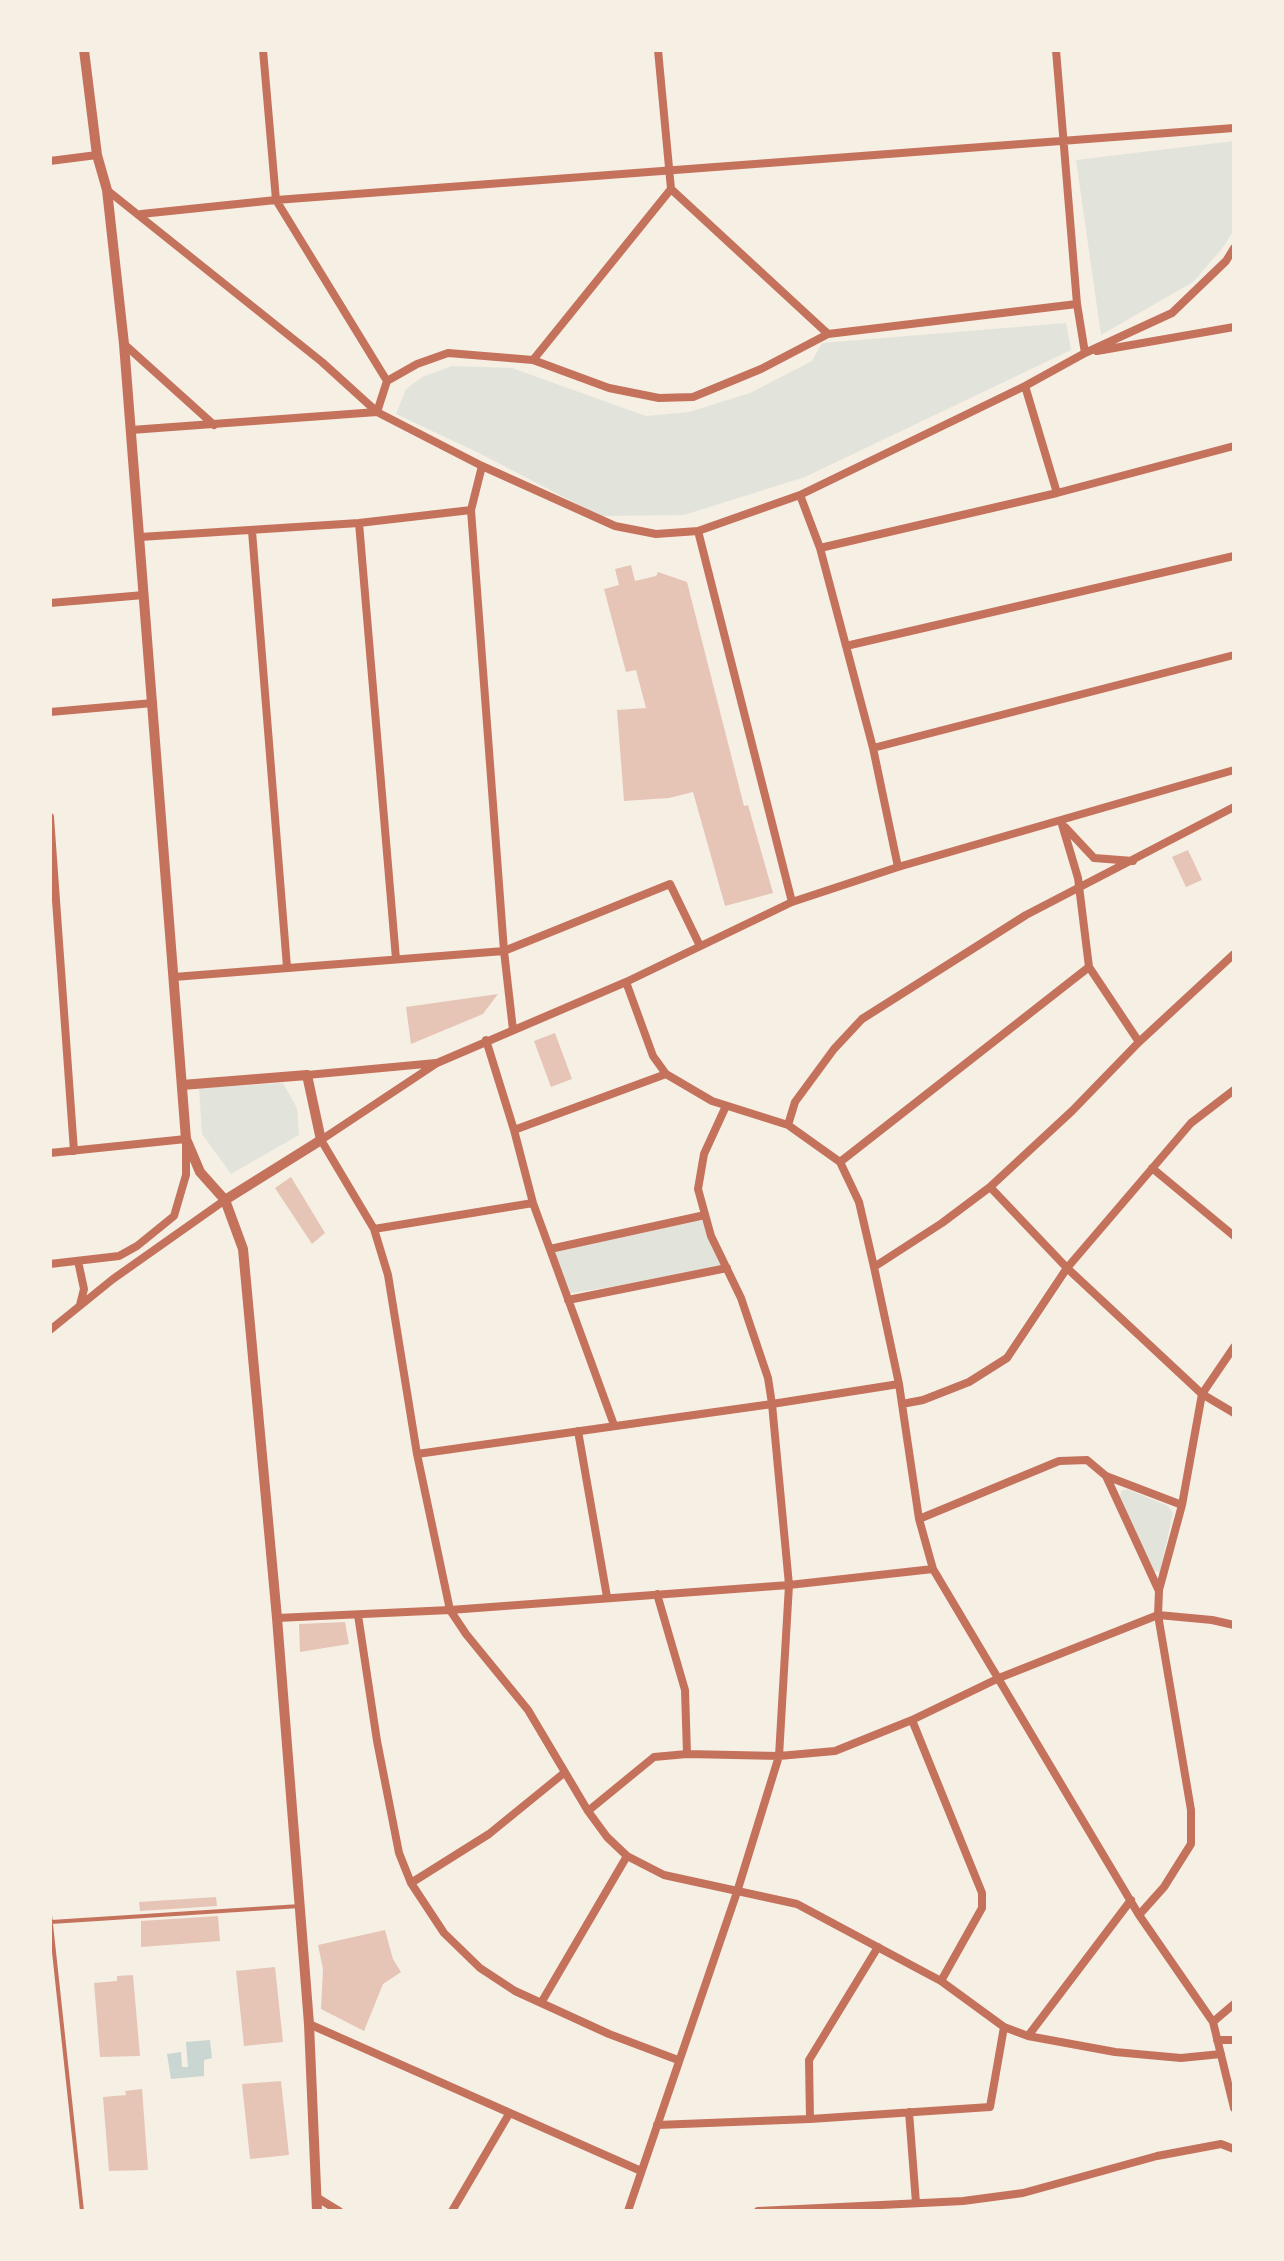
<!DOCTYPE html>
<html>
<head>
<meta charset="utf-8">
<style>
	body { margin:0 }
	#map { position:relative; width:1284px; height:2261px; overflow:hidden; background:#f6efe4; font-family:Arial,sans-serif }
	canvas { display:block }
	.frame { position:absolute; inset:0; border:52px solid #f6efe4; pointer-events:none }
</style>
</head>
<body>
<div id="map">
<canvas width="1284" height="2261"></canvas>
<div class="frame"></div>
</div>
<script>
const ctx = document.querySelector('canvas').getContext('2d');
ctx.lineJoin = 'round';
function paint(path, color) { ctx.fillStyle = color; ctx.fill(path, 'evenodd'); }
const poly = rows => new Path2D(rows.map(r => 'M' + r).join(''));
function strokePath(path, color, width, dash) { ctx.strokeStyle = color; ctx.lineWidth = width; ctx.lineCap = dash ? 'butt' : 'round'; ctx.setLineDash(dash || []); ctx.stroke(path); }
paint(poly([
	[1234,141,1234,230,1221,250,1193,282,1101,335,1076,160],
	[1066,323,1071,350,805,477,684,515,600,516,481,454,396,414,406,389,422,377,452,366,512,368,646,416,689,412,750,393,812,361,822,343],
	[283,1083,297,1108,299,1135,231,1174,202,1134,199,1088],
	[702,1220,727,1268,566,1294,553,1251],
	[1127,1489,1168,1506,1173,1513,1160,1572,1154,1571,1120,1497,1121,1491]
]), '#e2e4dc');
paint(poly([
	[210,2040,212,2058,204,2060,204,2076,171,2079,167,2054,181,2052,182,2067,188,2067,186,2042]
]), '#c9d6d2');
paint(poly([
	[631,565,635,581,656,576,658,572,687,582,744,806,748,805,773,893,725,906,693,792,669,798,624,801,617,710,646,708,636,670,626,672,604,589,619,585,615,569],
	[1188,850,1202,880,1186,887,1172,857],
	[498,994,483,1014,411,1044,406,1007],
	[555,1033,572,1079,551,1087,534,1041],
	[291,1177,325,1233,312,1244,275,1188],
	[345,1622,349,1644,300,1652,299,1624],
	[216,1897,217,1906,140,1911,139,1902],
	[218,1916,220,1941,141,1947,141,1921],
	[385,1930,393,1959,401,1972,383,1984,364,2031,321,2009,323,1969,318,1945],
	[275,1967,283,2042,244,2046,236,1971],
	[133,1975,140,2056,100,2057,94,1983,117,1981,117,1976],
	[281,2081,289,2155,250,2159,242,2084],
	[142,2089,148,2170,109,2171,103,2097,126,2095,125,2091]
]), '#e6c5b7');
strokePath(poly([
	[50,1915,82,2211],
	[51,1922,300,1906]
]), '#c5725c', 4);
strokePath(poly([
	[263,50,276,200,387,381],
	[658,50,671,189,828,334],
	[1056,50,1077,304,1085,353],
	[50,161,97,155],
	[107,190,322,362,376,411],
	[141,214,276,200,1234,128],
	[124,344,214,425],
	[1097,351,1234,327],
	[533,360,671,189],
	[1025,386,1057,493],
	[377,412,387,381,417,364,448,353,533,360,609,388,659,398,693,397,761,369,828,334,1077,304],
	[131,430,377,412,482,466,615,526,656,534,698,531,800,495,1025,386,1085,353,1172,313,1226,261,1234,248],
	[482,466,471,510,504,951,513,1030],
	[800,495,820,548,846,646,873,748,898,867],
	[359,523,396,959],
	[252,531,287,967],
	[698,531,792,902],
	[140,537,359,523,471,510],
	[820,548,1057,493,1234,446],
	[50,603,144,595],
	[846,646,1234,556],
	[50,712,153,703],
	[873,748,1234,655],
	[50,817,74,1151],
	[1061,821,1078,878,1089,967,1139,1042],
	[1065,827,1094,858,1133,861],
	[174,977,504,951,670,884,700,946],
	[626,982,653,1056,666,1074,712,1101,788,1125,840,1162,859,1202,874,1267,899,1384,919,1519,933,1569,1139,1915,1213,2022,1234,2108],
	[486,1040,514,1130,533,1203,614,1425],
	[307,1075,436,1063],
	[788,1125,795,1102,834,1049,862,1019,1026,915,1234,807],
	[514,1130,666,1074],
	[50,1153,186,1139,186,1175,174,1216,137,1246,119,1256,50,1264],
	[840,1162,1089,967],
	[1152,1168,1234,1236],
	[990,1187,1067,1268,1202,1394,1234,1413],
	[374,1229,533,1203],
	[550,1249,705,1215],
	[78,1261,84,1289,80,1305],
	[874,1267,942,1223,990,1187,1072,1111,1139,1042,1234,954],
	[568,1300,727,1268],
	[50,1330,113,1279,225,1200],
	[902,1404,923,1400,969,1382,1007,1358,1067,1268,1191,1123,1234,1090],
	[578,1431,607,1597],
	[417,1454,772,1404,899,1384],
	[1106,1476,1159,1591,1158,1615,1191,1810,1191,1844,1164,1887,1139,1915],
	[919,1519,1059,1461,1087,1460,1106,1476,1182,1505],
	[1159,1590,1182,1505,1202,1394,1234,1347],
	[657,1594,685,1690,687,1754],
	[358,1615,377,1741,399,1853,411,1883,444,1933,480,1968,515,1991,609,2034,678,2060],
	[277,1618,450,1610,789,1585,933,1569],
	[912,1720,982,1893,982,1908,941,1981],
	[588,1811,654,1757,687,1754,779,1756,835,1751,912,1720,999,1678,1158,1615,1212,1620,1234,1625],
	[411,1883,489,1834,564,1773],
	[541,2003,627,1856],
	[1213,2022,1234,2004],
	[309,2024,641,2171],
	[1028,2036,1131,1900],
	[1217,2040,1234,2040],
	[1221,2054,1181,2058,1115,2052,1028,2036,1004,2027,941,1981,797,1904,664,1875,627,1856,607,1837,588,1811,528,1710,466,1634,450,1610,417,1454,388,1275,374,1229,321,1140,437,1063,626,982,792,902,898,867,1234,770],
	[909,2112,916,2203],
	[810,2119,809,2060,878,1947],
	[657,2125,810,2119,990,2107,1004,2027],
	[316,2197,339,2211],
	[452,2211,509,2114],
	[628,2211,737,1892,779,1756,789,1585,772,1404,768,1378,741,1298,711,1236,698,1189,704,1154,726,1106],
	[758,2211,963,2201,1023,2193,1157,2156,1221,2144,1234,2149]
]), '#c5725c', 8);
strokePath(poly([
	[84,50,97,155,107,190,124,344,186,1139,200,1172,225,1200,243,1249,277,1618,309,2024,317,2211],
	[182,1085,307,1075,321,1140,225,1200]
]), '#c5725c', 10);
</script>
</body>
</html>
